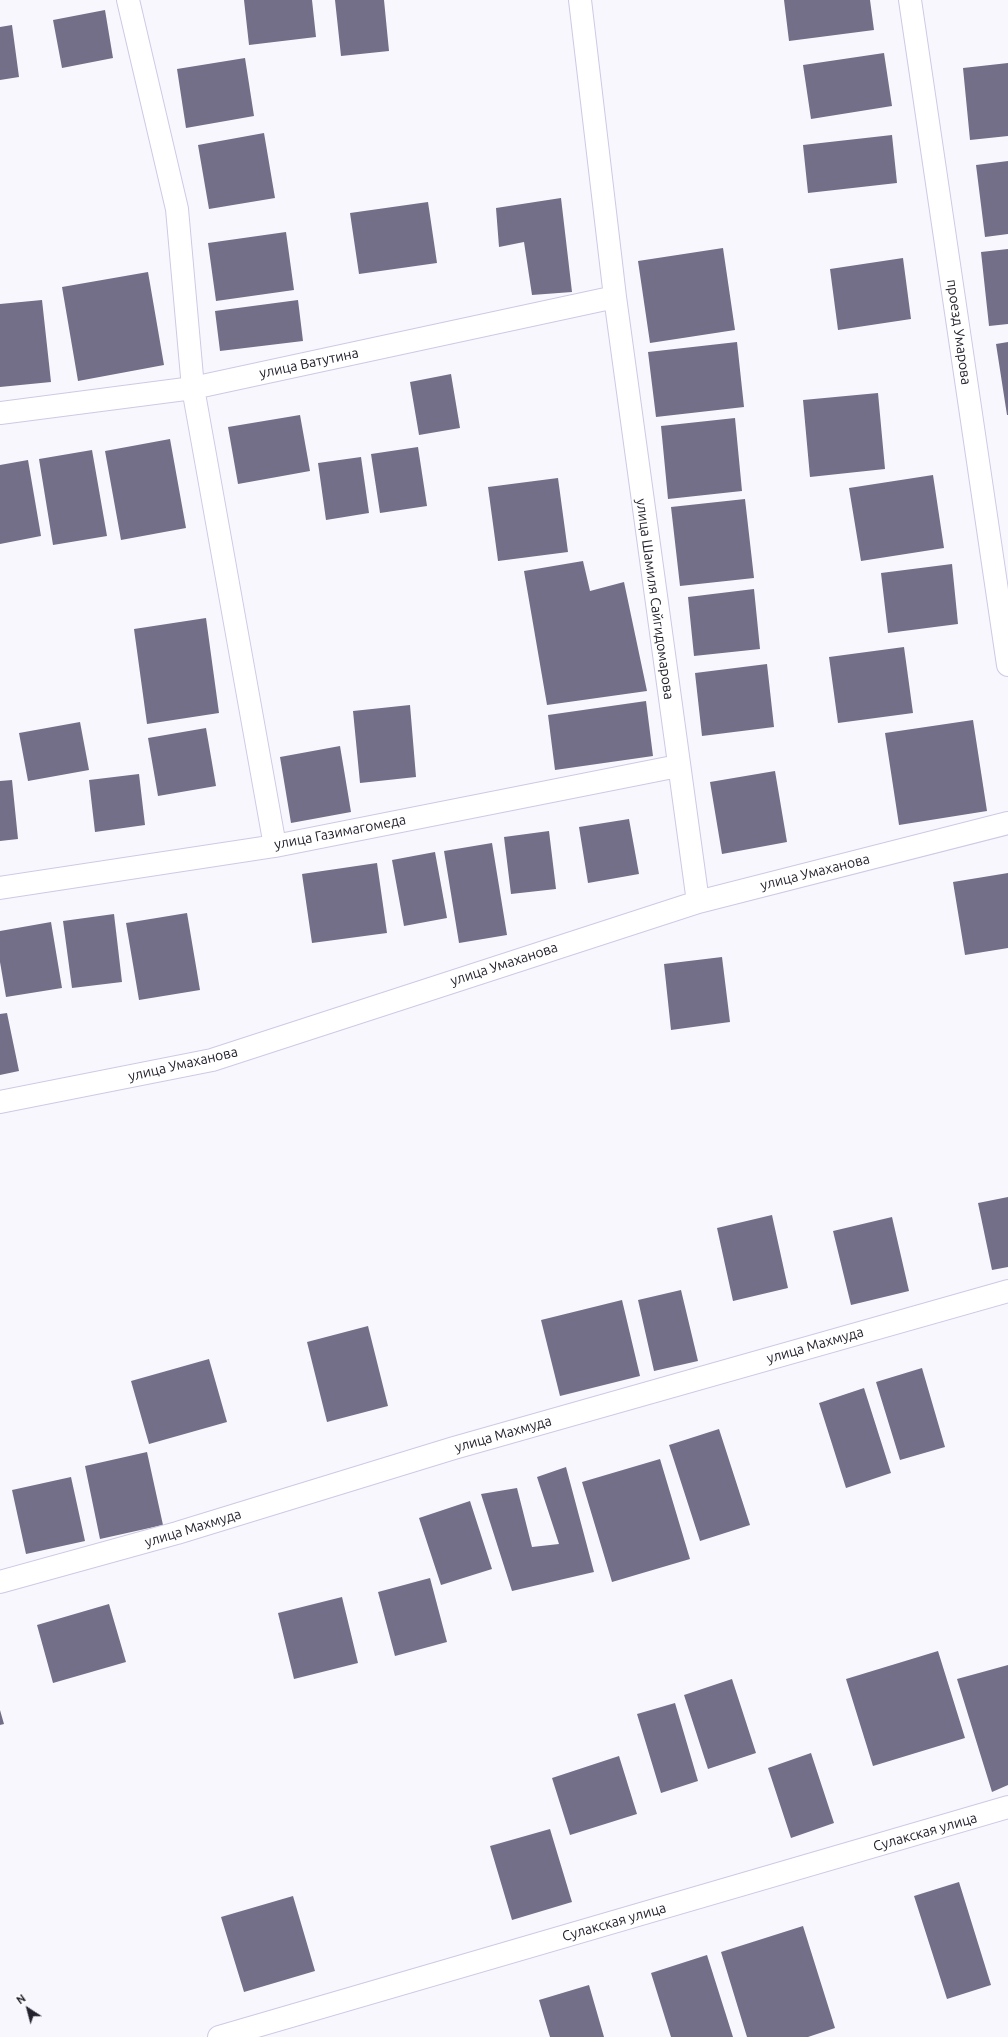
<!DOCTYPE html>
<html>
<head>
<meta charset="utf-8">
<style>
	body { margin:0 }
	#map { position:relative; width:1008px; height:2037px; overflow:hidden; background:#f8f7fd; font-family:Ubuntu,sans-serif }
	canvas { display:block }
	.north { position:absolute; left:8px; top:1989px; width:40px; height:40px; -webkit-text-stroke:3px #fff; paint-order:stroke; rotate:324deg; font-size:11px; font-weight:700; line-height:16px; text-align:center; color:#24222d }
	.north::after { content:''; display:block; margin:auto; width:14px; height:18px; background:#24222d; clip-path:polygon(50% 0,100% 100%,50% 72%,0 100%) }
</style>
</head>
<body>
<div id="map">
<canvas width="1008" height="2037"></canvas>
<div class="north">N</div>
</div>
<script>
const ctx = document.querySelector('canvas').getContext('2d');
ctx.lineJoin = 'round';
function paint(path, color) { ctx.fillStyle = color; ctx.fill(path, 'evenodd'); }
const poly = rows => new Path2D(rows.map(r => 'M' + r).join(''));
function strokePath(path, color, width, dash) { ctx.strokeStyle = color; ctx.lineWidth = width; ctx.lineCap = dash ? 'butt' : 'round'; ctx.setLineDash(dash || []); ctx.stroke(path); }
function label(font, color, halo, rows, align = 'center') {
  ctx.font = font + ' Ubuntu,sans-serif'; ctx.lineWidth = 4; ctx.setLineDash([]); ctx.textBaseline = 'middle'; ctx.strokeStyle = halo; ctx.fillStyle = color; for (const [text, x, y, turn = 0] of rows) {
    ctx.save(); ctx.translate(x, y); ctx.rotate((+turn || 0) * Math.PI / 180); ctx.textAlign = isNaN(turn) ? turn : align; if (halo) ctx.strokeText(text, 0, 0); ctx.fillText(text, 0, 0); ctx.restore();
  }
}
paint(poly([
	[244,0,312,0,316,37,249,45],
	[335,0,384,0,389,51,341,56],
	[784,0,870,0,874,30,789,41],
	[105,10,113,58,62,68,53,20],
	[12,25,19,77,0,80,0,27],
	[884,53,892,106,811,119,803,65],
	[245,58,254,116,186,128,177,69],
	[1008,63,1008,136,970,140,963,68],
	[264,133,275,198,209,209,198,145],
	[892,135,897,183,808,193,803,145],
	[1008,161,1008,234,985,237,976,165],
	[561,198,572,292,532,295,524,242,499,247,496,208],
	[428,202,437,263,359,274,350,213],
	[286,232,294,290,216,301,208,243],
	[723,248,735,330,650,343,638,261],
	[1008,249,1008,324,989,326,981,252],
	[903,258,911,319,838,330,830,269],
	[148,272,164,365,78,381,62,287],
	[42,300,51,382,0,387,0,304],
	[298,300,303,341,220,351,215,311],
	[737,342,744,407,656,417,648,352],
	[1008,342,1008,415,1007,415,996,344],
	[451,374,460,428,419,435,410,382],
	[878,393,885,469,810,477,803,400],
	[300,415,310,471,238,484,228,427],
	[735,418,742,491,668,499,661,426],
	[170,439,186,528,121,540,105,451],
	[418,447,427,506,380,513,371,454],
	[92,450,107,536,53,545,39,459],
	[361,457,369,513,326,520,318,463],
	[28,460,41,536,0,544,0,465],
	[933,475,944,548,861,561,849,488],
	[558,478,568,552,498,561,488,487],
	[745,499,754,578,680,586,671,507],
	[583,561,590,591,624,582,647,691,547,705,524,571],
	[952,564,958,624,888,633,881,573],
	[754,589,760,649,694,656,688,597],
	[206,618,219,713,147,724,134,629],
	[904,647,913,713,838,723,829,657],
	[767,664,774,727,702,736,695,673],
	[646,701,653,756,555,770,548,715],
	[410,705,416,777,360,783,353,711],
	[973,720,987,811,899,825,885,733],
	[80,722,89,770,28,781,19,733],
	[206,728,216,786,158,796,148,738],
	[340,746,351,812,291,823,280,757],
	[775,771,787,842,722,854,710,782],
	[139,774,145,825,95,832,89,780],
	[12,780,18,839,0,841,0,781],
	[629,819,639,874,588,883,579,827],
	[549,831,556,889,511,894,504,837],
	[492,843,507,935,459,943,444,851],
	[435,852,447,918,404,926,392,860],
	[377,863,387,933,312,943,302,874],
	[1008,873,1008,948,965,955,953,882],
	[187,913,200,990,139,1000,126,923],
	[114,914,122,982,72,988,63,921],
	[51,922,62,988,6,997,0,962,0,931],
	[722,957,730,1022,671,1030,664,964],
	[7,1013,19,1071,0,1075,0,1014],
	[1008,1197,1008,1267,992,1270,978,1203],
	[772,1215,788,1288,733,1301,717,1228],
	[892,1217,909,1291,851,1305,833,1231],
	[681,1290,698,1361,654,1371,638,1300],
	[622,1300,640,1376,560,1396,541,1320],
	[368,1326,388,1406,327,1422,307,1342],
	[209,1359,227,1422,149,1444,131,1381],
	[922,1368,945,1447,900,1460,876,1382],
	[864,1388,891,1473,846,1488,819,1403],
	[719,1429,750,1525,700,1541,669,1445],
	[147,1452,163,1525,100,1539,85,1466],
	[660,1459,690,1559,612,1582,582,1482],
	[566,1467,594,1572,512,1591,481,1494,517,1488,532,1547,559,1544,537,1477],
	[71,1477,85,1541,26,1554,12,1490],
	[470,1501,492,1569,441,1585,419,1518],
	[430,1578,447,1642,395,1656,378,1592],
	[342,1597,358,1663,294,1679,278,1613],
	[109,1604,126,1662,53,1683,37,1625],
	[938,1651,965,1738,873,1766,846,1679],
	[1008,1665,1008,1785,992,1792,957,1679],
	[732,1679,756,1753,708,1769,684,1695],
	[675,1703,698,1781,661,1793,637,1714],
	[0,1710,4,1724,0,1725],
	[811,1753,834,1823,791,1838,768,1768],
	[619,1756,637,1814,570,1835,552,1778],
	[550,1829,572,1902,512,1920,490,1846],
	[959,1882,991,1985,947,1999,914,1896],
	[293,1896,315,1971,244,1992,221,1917],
	[803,1926,835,2028,808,2037,747,2037,721,1952],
	[707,1955,733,2037,671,2037,651,1973],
	[589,1985,604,2037,550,2037,539,2000]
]), '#746f88');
const minor = poly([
	[128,0,177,209,193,388,275,846],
	[580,0,615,297,698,902],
	[910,0,1008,665],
	[0,413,193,388,615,297],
	[0,888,275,846,678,766],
	[0,1102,212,1060,698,902,1008,823],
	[0,1582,177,1533,454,1448,1008,1291],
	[219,2037,1008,1807]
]);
strokePath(minor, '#cec9e5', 24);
strokePath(minor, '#fff', 22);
label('14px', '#24222d', '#fff', [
	["проезд Умарова",959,332,82],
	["улица Ватутина",309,363,-12],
	["улица Шамиля Сайгидомарова",655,599,82],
	["улица Газимагомеда",340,832,-11],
	["улица Умаханова",815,872,-14],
	["улица Умаханова",504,964,-18],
	["улица Умаханова",183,1064,-13],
	["улица Махмуда",815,1345,-16],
	["улица Махмуда",503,1434,-16],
	["улица Махмуда",193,1528,-17],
	["Сулакская улица",925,1832,-16],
	["Сулакская улица",614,1922,-16]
]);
</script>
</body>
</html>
